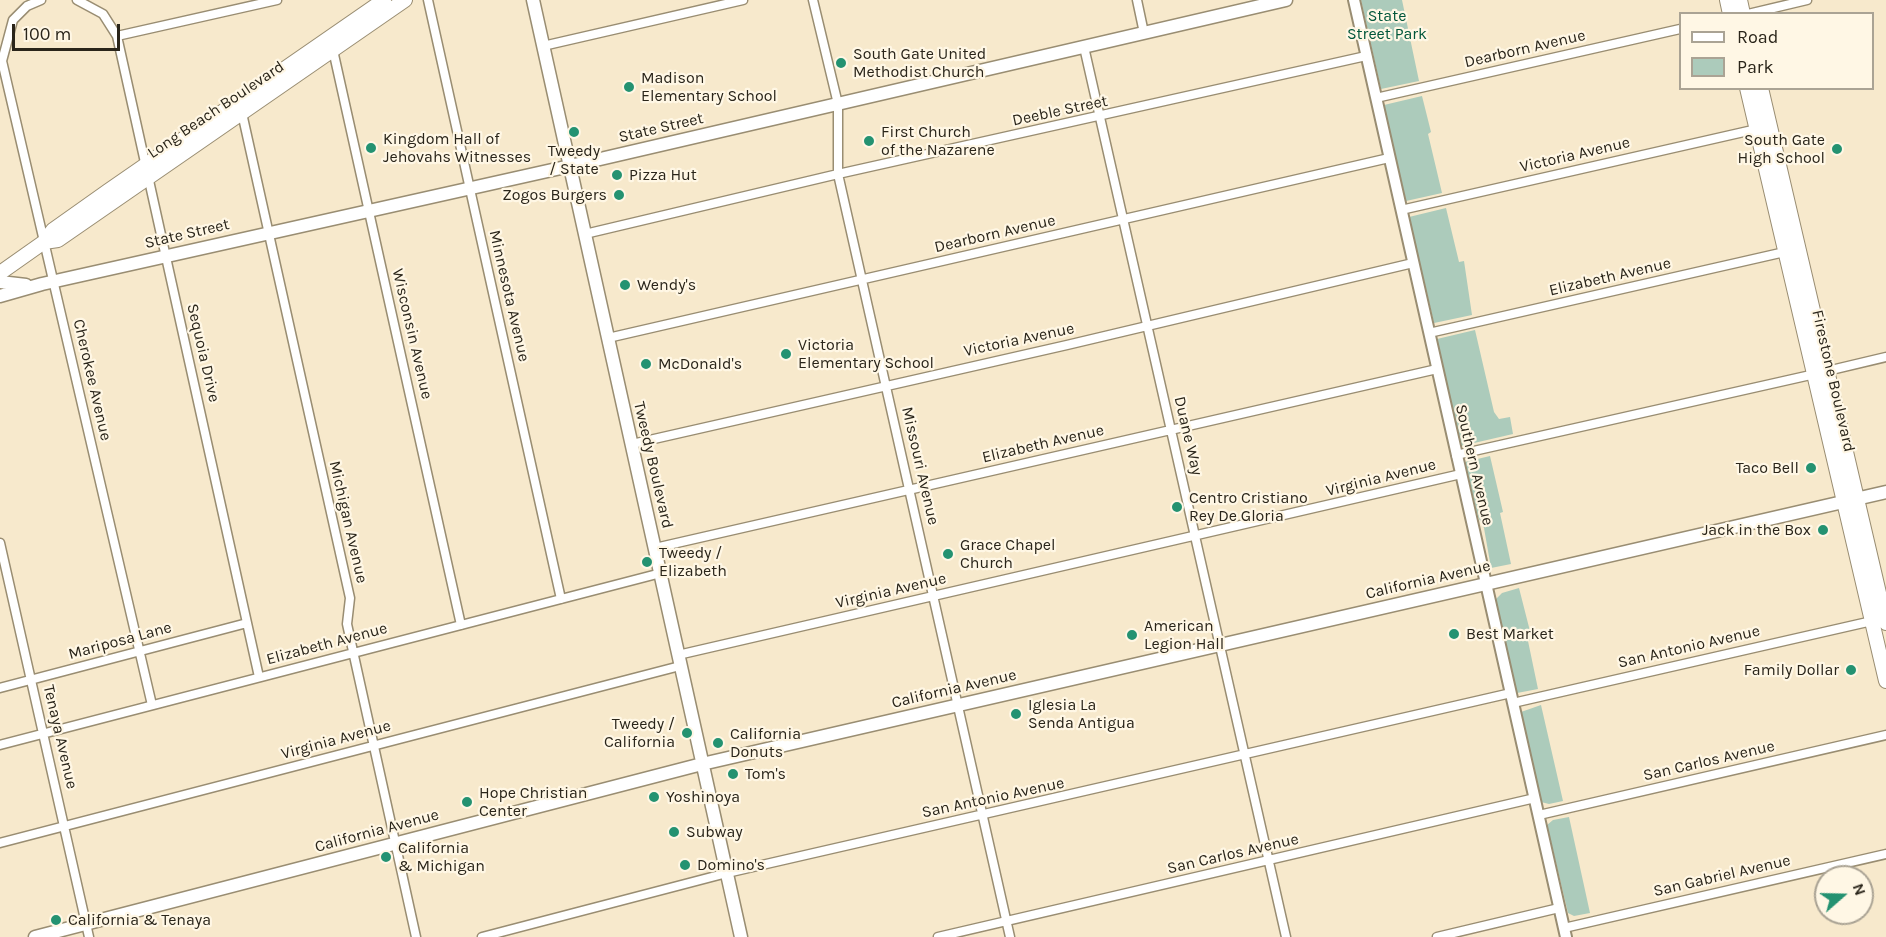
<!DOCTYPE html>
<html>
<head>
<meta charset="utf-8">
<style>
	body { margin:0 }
	#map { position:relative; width:1886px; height:937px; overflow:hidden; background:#f7e9cc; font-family:Karla,sans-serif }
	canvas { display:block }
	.legend { position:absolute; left:1679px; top:12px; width:195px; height:78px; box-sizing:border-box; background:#fff7e5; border:2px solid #aaa394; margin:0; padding:8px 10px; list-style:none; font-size:18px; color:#2a251a }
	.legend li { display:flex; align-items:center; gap:12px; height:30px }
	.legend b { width:30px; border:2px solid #aaa394 }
	.north { position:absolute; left:1814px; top:865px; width:60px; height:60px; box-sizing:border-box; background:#fff7e5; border:2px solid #aaa394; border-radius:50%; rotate:70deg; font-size:16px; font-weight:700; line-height:24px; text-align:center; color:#2a251a }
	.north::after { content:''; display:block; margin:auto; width:21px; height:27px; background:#249271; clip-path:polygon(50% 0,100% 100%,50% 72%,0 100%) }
	.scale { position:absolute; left:12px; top:24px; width:108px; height:27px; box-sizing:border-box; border:3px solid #2a251a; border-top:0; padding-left:8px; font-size:18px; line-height:21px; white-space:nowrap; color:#2a251a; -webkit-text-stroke:4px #fff7e5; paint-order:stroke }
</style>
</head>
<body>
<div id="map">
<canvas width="1886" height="937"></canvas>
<ul class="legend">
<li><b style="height:8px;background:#fff"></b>Road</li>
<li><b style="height:16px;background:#accbbb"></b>Park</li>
</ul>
<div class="north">N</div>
<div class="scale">100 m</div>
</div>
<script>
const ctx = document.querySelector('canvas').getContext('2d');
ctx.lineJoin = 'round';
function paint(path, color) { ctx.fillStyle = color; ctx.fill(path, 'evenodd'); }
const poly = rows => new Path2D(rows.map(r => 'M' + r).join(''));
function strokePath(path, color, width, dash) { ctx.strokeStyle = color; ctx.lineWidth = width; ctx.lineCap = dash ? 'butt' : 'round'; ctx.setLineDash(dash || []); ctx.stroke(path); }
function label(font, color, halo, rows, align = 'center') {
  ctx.font = font + ' Karla,sans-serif'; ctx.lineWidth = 4.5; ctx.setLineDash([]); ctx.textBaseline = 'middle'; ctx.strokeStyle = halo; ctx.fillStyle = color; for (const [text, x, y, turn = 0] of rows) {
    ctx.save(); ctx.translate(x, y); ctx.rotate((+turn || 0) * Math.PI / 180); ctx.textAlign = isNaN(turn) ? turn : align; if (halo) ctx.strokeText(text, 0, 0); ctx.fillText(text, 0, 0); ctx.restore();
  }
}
paint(poly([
	[1361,0,1402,0,1419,81,1381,89],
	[1422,96,1431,132,1428,134,1442,193,1406,201,1384,105],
	[1446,208,1459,262,1464,261,1472,315,1434,323,1409,217],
	[1475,330,1494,412,1499,419,1510,417,1513,434,1461,446,1437,339],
	[1490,456,1503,512,1500,513,1511,564,1491,568,1484,528,1478,517,1465,462],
	[1519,588,1532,639,1528,641,1538,689,1517,693,1496,599,1502,593],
	[1541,705,1563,801,1549,804,1541,802,1521,712],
	[1569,817,1590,913,1574,916,1568,913,1547,825,1553,820]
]), '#accbbb');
const minor = poly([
	[41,0,27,6,13,20,2,61,152,705],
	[77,0,103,14,117,36,259,677],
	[428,0,561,599],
	[813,0,838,104,838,174,1010,937],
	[1137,0,1144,33],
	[1748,14,1807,0],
	[117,36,277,0],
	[543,46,743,0],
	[1084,47,1286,937],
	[333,50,461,625],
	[1376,98,1680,29],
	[242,113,350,598,347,624,416,937],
	[1401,210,1757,129],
	[585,234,838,174,1366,56],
	[1429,333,1789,251],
	[608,338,1389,158],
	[1827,371,1886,357],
	[632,444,1067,345,1413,263],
	[1456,455,1815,374],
	[0,543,89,937],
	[655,548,1437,369],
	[678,655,1461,474],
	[0,688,247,623],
	[1513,703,1872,621],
	[0,745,661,573],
	[1539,815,1886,735],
	[0,843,680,666],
	[1564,928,1886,854],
	[482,937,727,873,1511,693],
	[938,937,1535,798],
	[1437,937,1559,908]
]);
const tertiary = poly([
	[1354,0,1566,937]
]);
const secondary = poly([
	[533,0,741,937],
	[0,282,26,285],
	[0,296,42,284,570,166,1286,0],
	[35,937,702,764,1886,492]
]);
const primary = poly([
	[1727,0,1730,14],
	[1740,0,1743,14],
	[1747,88,1886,681],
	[1761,88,1886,623],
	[44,242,58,240,405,0],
	[0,273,44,242,53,230,108,191,384,0]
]);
strokePath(minor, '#998d72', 11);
strokePath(tertiary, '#998d72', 14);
strokePath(secondary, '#998d72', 15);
strokePath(primary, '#998d72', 16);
strokePath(minor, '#fff', 8);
strokePath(tertiary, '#fff', 10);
strokePath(secondary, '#fff', 12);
strokePath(primary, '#fff', 14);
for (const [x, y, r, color] of [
	[841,63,6,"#249271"],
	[629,87,6,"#249271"],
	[574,132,6,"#249271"],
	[869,141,6,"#249271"],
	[371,148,6,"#249271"],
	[1837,149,6,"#249271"],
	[617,175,6,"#249271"],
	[619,195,6,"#249271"],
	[625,285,6,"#249271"],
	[786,354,6,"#249271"],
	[646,364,6,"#249271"],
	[1811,468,6,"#249271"],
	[1177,507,6,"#249271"],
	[1823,530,6,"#249271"],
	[948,554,6,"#249271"],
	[647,562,6,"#249271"],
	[1454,634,6,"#249271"],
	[1132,635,6,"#249271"],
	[1851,670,6,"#249271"],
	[1016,714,6,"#249271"],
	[687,733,6,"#249271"],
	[718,743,6,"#249271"],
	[733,774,6,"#249271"],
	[654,797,6,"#249271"],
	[467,802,6,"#249271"],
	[674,832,6,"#249271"],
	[386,857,6,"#249271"],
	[685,865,6,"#249271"],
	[56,920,6,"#249271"]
]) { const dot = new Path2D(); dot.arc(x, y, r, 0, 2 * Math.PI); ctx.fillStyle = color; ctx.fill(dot); strokePath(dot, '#fff7e5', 2); }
label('16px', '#00563a', '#fff7e5', [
	["State",1387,16],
	["Street Park",1387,34]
]);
label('16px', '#2a251a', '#fff7e5', [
	["Dearborn Avenue",1525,49,-13],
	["Long Beach Boulevard",216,110,-34],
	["Deeble Street",1060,111,-12],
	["State Street",661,128,-13],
	["Victoria Avenue",1575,155,-13],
	["State Street",187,234,-13],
	["Dearborn Avenue",995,234,-13],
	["Elizabeth Avenue",1610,277,-13],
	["Minnesota Avenue",509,296,77],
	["Wisconsin Avenue",412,334,77],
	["Victoria Avenue",1019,340,-12],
	["Sequoia Drive",203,353,77],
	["Cherokee Avenue",92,380,77],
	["Firestone Boulevard",1833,381,77],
	["Duane Way",1188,436,77],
	["Elizabeth Avenue",1043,444,-13],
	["Tweedy Boulevard",653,465,77],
	["Southern Avenue",1474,465,77],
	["Missouri Avenue",920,466,77],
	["Virginia Avenue",1381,478,-14],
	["Michigan Avenue",348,522,77],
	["California Avenue",1428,580,-13],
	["Virginia Avenue",891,591,-13],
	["Mariposa Lane",120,641,-15],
	["Elizabeth Avenue",327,644,-15],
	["San Antonio Avenue",1689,647,-13],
	["California Avenue",954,689,-13],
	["Tenaya Avenue",60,737,77],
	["Virginia Avenue",336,740,-15],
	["San Carlos Avenue",1709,761,-13],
	["San Antonio Avenue",993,798,-12],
	["California Avenue",377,831,-15],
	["San Carlos Avenue",1233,854,-13],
	["San Gabriel Avenue",1722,876,-13]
]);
label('16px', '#2a251a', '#fff7e5', [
	["South Gate United",853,54],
	["Methodist Church",853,72],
	["Madison",641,78],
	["Elementary School",641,96],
	["First Church",881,132],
	["of the Nazarene",881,150],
	["Kingdom Hall of",383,139],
	["Jehovahs Witnesses",383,157],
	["South Gate",1825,140,"right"],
	["High School",1825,158,"right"],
	["Tweedy",574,151,"center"],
	["/ State",574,169,"center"],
	["Pizza Hut",629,175],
	["Zogos Burgers",607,195,"right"],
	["Wendy's",637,285],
	["Victoria",798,345],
	["Elementary School",798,363],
	["McDonald's",658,364],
	["Taco Bell",1799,468,"right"],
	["Centro Cristiano",1189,498],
	["Rey De Gloria",1189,516],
	["Jack in the Box",1811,530,"right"],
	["Grace Chapel",960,545],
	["Church",960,563],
	["Tweedy /",659,553],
	["Elizabeth",659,571],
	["American",1144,626],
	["Legion Hall",1144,644],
	["Best Market",1466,634],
	["Family Dollar",1839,670,"right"],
	["Iglesia La",1028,705],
	["Senda Antigua",1028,723],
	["Tweedy /",675,724,"right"],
	["California",675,742,"right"],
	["California",730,734],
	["Donuts",730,752],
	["Tom's",745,774],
	["Hope Christian",479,793],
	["Center",479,811],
	["Yoshinoya",666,797],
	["Subway",686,832],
	["California",398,848],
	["& Michigan",398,866],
	["Domino's",697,865],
	["California & Tenaya",68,920]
], 'left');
</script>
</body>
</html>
